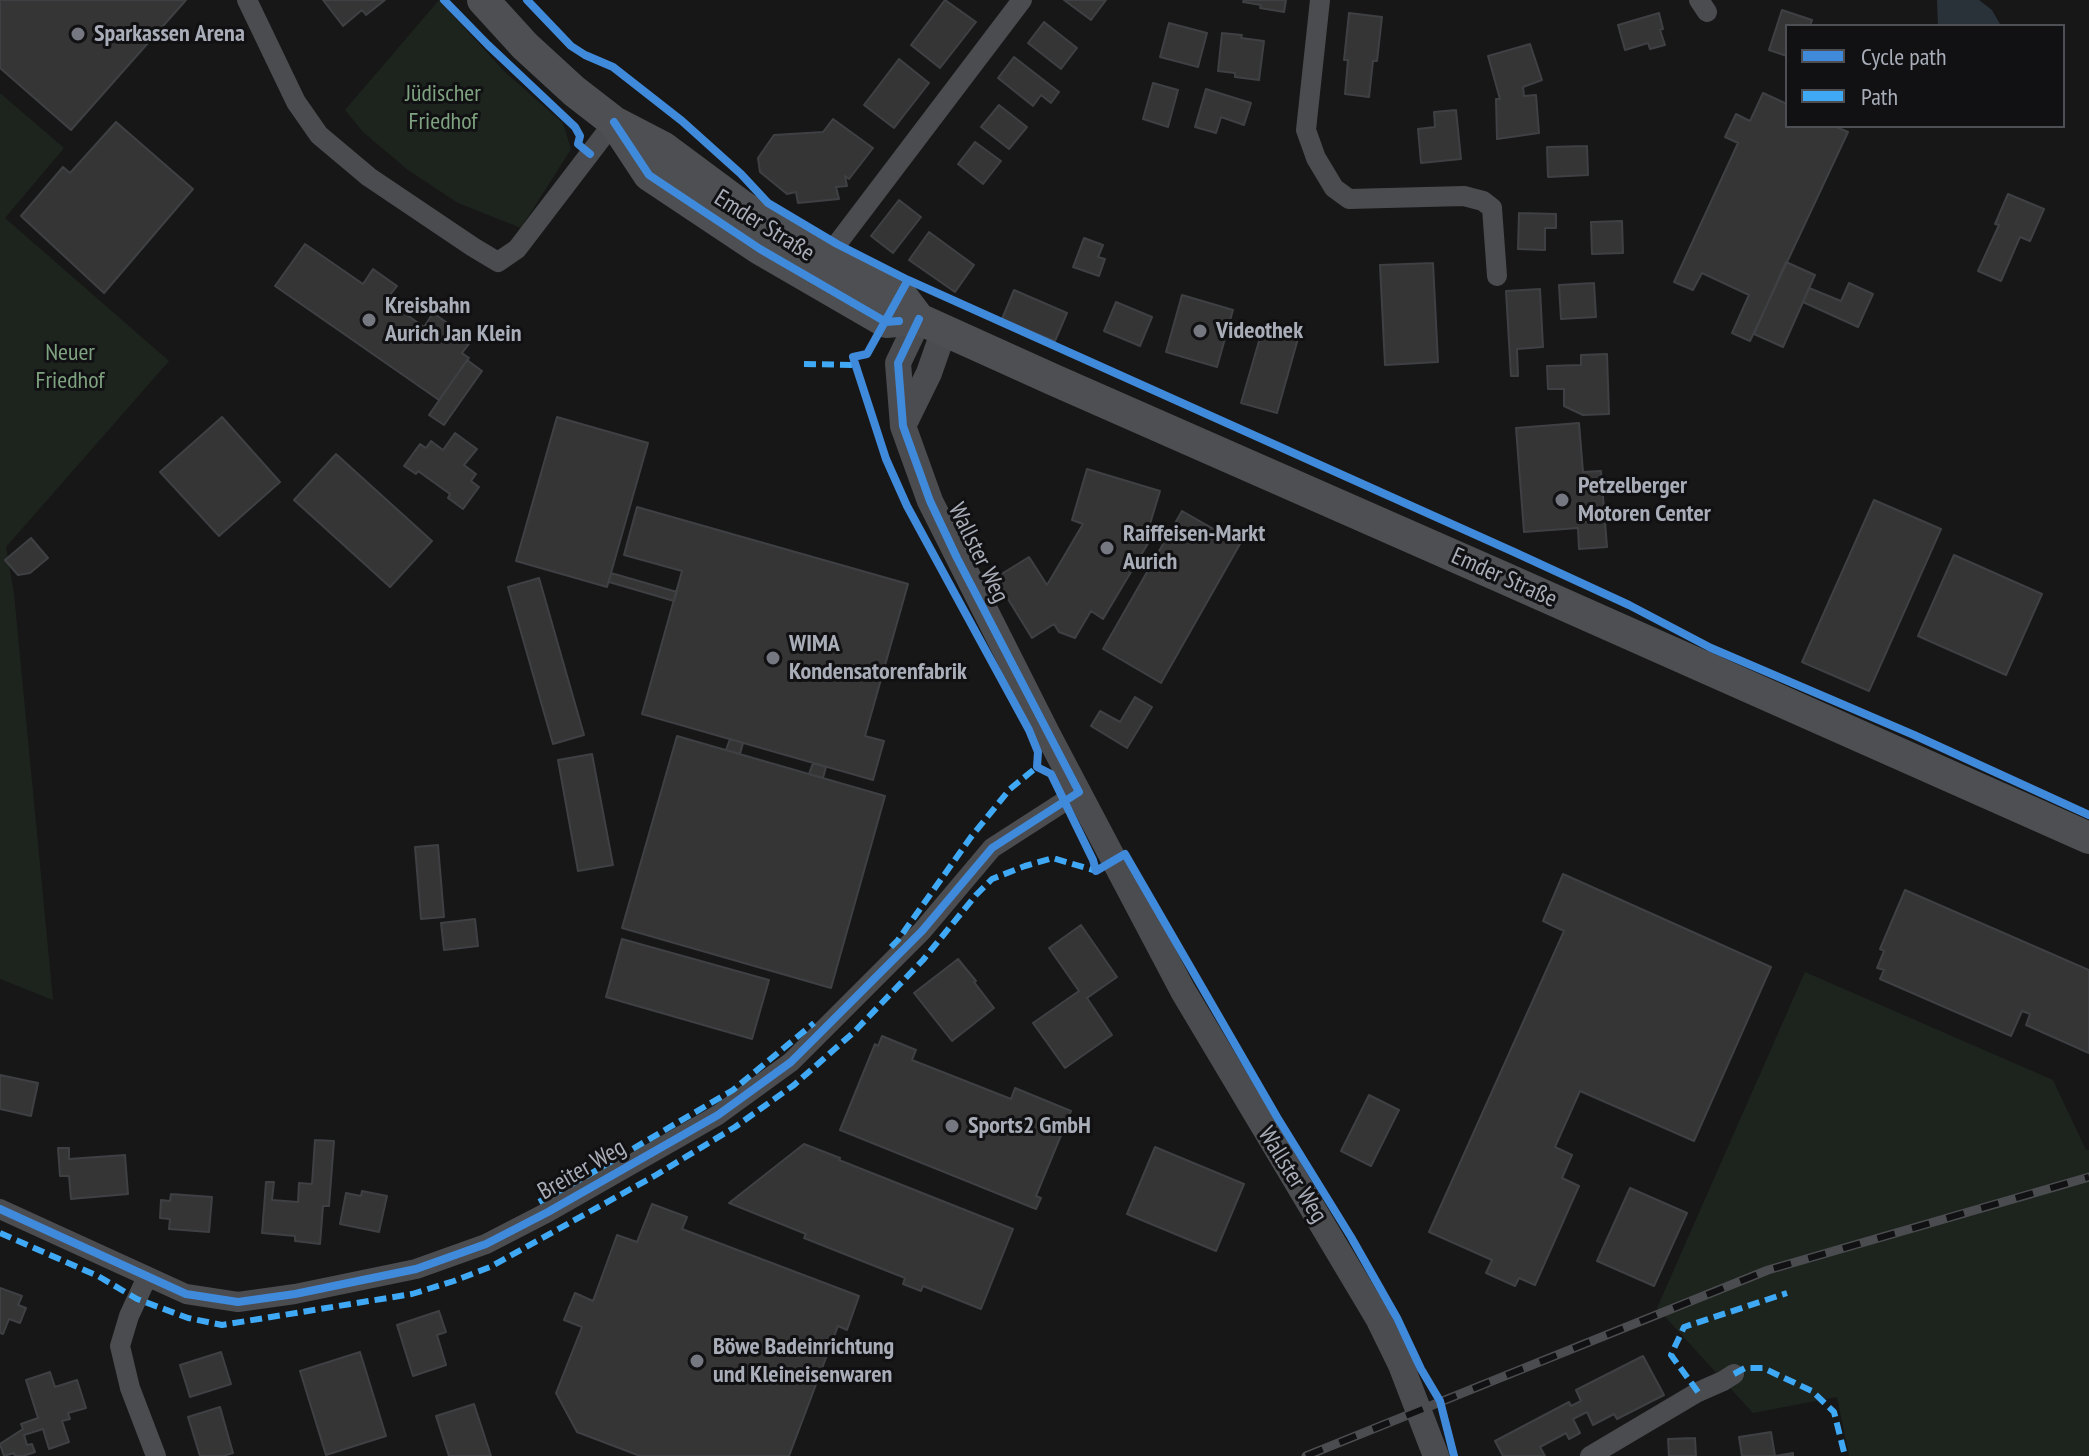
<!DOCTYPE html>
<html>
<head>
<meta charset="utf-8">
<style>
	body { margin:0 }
	#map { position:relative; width:2089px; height:1456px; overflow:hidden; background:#171717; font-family:"PT Sans Narrow",sans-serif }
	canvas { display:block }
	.legend { position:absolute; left:1785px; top:24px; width:280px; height:104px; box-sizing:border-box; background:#111113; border:2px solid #4d4f55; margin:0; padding:10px 14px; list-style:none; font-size:24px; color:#a8adb8 }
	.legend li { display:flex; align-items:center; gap:16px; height:40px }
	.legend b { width:40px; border:2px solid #4d4f55 }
</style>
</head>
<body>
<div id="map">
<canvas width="2089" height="1456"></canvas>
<ul class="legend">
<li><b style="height:10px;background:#408adc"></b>Cycle path</li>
<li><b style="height:10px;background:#3fa9f5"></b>Path</li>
</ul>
</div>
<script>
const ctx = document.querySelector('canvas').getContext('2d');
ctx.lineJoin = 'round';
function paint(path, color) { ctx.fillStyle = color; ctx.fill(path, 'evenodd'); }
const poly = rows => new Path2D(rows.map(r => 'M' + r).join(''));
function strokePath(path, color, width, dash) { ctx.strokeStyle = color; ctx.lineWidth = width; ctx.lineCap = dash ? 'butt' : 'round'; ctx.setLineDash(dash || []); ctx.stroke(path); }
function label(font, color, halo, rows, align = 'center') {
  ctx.font = font + ' "PT Sans Narrow",sans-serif'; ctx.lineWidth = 6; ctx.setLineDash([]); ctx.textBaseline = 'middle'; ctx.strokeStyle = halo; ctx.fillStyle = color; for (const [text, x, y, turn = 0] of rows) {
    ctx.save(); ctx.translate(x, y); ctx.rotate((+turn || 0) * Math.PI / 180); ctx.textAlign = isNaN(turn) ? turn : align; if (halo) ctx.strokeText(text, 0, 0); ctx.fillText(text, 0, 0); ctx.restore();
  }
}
paint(poly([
	[439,0,505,72,563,123,571,149,521,228,458,203,408,170,363,132,345,110],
	[0,93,64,148,5,218,169,361,6,547,14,594,53,1000,0,979],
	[1805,972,2053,1080,2086,1150,2089,1150,2089,1456,1849,1456,1837,1397,1753,1413,1657,1308]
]), '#1d241e');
paint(poly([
	[1937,0,1979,0,1992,10,2001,26,1938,26]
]), '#2a3239');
const building = poly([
	[0,0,186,0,71,130,0,68,0,0],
	[323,0,385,0,366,15,362,10,343,26,323,0],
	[945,0,976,22,940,68,911,45,945,0],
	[1064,0,1106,0,1091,20,1064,0],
	[1244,0,1286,0,1284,12,1260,8,1261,5,1243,2,1244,0],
	[1782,10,1812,20,1810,26,1787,26,1787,56,1769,50,1782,10],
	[1349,13,1382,17,1377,61,1373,61,1369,97,1345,94,1348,60,1344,60,1349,13],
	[1659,13,1663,29,1660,30,1665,45,1650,49,1648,43,1625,50,1618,25,1659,13],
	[1044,22,1077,48,1061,69,1028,43,1044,22],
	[1169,23,1207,33,1198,67,1160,57,1169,23],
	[1222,33,1242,35,1241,38,1264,41,1259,80,1235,77,1235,73,1218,71,1222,33],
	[1530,44,1542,80,1523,87,1524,96,1536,95,1539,133,1497,139,1496,99,1500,99,1488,56,1530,44],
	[1014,57,1059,92,1051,103,1041,95,1033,106,998,78,1014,57],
	[899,59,929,83,894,128,864,105,899,59],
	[1153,83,1178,90,1168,127,1143,119,1153,83],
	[1206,89,1251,103,1244,125,1221,117,1216,133,1195,127,1206,89],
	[1763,93,1787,104,1787,126,1834,126,1848,132,1750,341,1732,333,1749,295,1702,273,1693,290,1674,282,1738,143,1725,137,1736,114,1750,121,1763,93],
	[999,105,1027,127,1009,149,981,127,999,105],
	[1456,110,1461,159,1421,163,1418,129,1435,127,1434,112,1456,110],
	[833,119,873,148,849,179,845,176,847,186,836,187,839,199,798,203,796,192,787,194,760,172,758,158,774,135,823,132,833,119],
	[116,122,193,189,104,293,21,216,63,167,70,173,116,122],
	[975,142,1001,161,983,184,958,164,975,142],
	[1587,146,1588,175,1548,177,1547,147,1587,146],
	[2008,194,2044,209,2030,241,2020,237,2001,281,1978,271,1999,225,1995,224,2008,194],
	[899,200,921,217,893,253,871,236,899,200],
	[1519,213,1556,214,1556,228,1545,228,1545,250,1518,249,1519,213],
	[1622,221,1623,253,1592,254,1591,222,1622,221],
	[929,232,974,265,955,292,909,260,929,232],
	[1084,238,1103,245,1098,257,1105,259,1099,276,1073,267,1084,238],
	[305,244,363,284,373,269,397,286,386,300,424,327,433,313,472,340,462,353,469,358,439,400,275,286,305,244],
	[1786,262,1815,275,1783,347,1754,334,1786,262],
	[1433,263,1438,362,1385,365,1380,265,1433,263],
	[1594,283,1596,317,1561,319,1559,285,1594,283],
	[1849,283,1873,294,1858,327,1803,302,1809,288,1841,301,1849,283],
	[1540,289,1543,347,1517,349,1518,376,1511,376,1506,291,1540,289],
	[1014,290,1067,313,1055,341,1002,319,1014,290],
	[1182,295,1233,310,1217,367,1166,352,1182,295],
	[1116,302,1152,317,1140,346,1104,331,1116,302],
	[1264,324,1299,335,1277,413,1241,403,1264,324],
	[1607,354,1609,414,1583,415,1564,406,1564,389,1548,389,1547,366,1581,365,1581,355,1607,354],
	[467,360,482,371,444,425,429,415,467,360],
	[222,417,280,482,219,536,160,472,222,417],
	[557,417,648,443,607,587,516,561,557,417],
	[1579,423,1583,472,1601,471,1607,547,1579,549,1578,528,1524,532,1516,428,1579,423],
	[455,433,477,449,464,465,476,474,471,481,479,487,463,509,448,498,450,494,418,471,416,474,404,466,420,444,426,448,431,441,443,450,455,433],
	[336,454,432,541,390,587,294,500,336,454],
	[1087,469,1160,491,1146,537,1150,540,1103,619,1091,611,1075,638,1059,632,1054,624,1032,638,995,578,1029,557,1047,585,1083,524,1072,520,1087,469],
	[1874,500,1941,529,1869,691,1802,662,1874,500],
	[637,507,908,584,865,736,884,741,873,780,642,714,682,571,624,555,637,507],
	[1182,511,1240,544,1161,683,1103,649,1182,511],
	[31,538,48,558,30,573,18,575,5,560,31,538],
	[1954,555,2042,594,2006,675,1918,636,1954,555],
	[611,573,677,592,674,601,609,582,611,573],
	[539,578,584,735,553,744,508,587,539,578],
	[1135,697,1152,707,1127,748,1091,726,1100,711,1120,722,1135,697],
	[677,736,885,796,831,988,622,928,677,736],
	[730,739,743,743,740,754,726,750,730,739],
	[592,754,613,865,578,871,558,760,592,754],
	[813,763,826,767,823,778,809,774,813,763],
	[438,845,444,917,421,919,415,847,438,845],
	[1563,874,1771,967,1694,1141,1580,1091,1555,1147,1572,1155,1562,1178,1579,1186,1535,1285,1519,1278,1515,1286,1486,1273,1492,1260,1429,1232,1564,931,1543,921,1563,874],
	[1905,890,2089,970,2089,1053,2026,1025,2030,1014,2022,1011,2011,1036,1880,979,1884,970,1877,968,1884,951,1880,949,1905,890],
	[475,919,478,946,444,950,441,923,475,919],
	[1081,925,1117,977,1087,998,1112,1035,1065,1068,1033,1023,1079,991,1049,948,1081,925],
	[622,939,769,980,752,1039,606,997,622,939],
	[958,959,976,981,974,982,994,1008,952,1041,914,993,958,959],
	[882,1036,916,1050,912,1060,1011,1099,1015,1088,1071,1111,1036,1196,1041,1198,1036,1209,840,1130,875,1044,878,1046,882,1036],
	[0,1075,38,1083,31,1116,0,1109,0,1075],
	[1369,1095,1399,1110,1371,1166,1341,1151,1369,1095],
	[315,1140,334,1141,329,1206,323,1206,320,1244,295,1241,295,1236,262,1233,266,1182,274,1182,272,1200,298,1202,299,1183,312,1184,315,1140],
	[804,1144,840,1158,839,1160,1013,1229,981,1309,923,1286,921,1291,903,1284,905,1278,804,1238,806,1234,729,1203,804,1144],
	[1155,1147,1244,1184,1216,1251,1127,1214,1155,1147],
	[58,1148,69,1148,69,1159,125,1155,128,1194,71,1199,69,1176,60,1176,58,1148],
	[1630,1188,1687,1213,1654,1286,1597,1261,1630,1188],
	[362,1191,387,1196,379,1232,340,1224,346,1193,361,1196,362,1191],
	[171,1194,212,1197,209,1232,169,1229,170,1219,160,1218,161,1200,170,1201,171,1194],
	[652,1204,687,1217,682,1229,859,1296,847,1330,838,1326,789,1456,640,1456,577,1432,556,1393,582,1327,564,1320,575,1293,593,1301,617,1235,637,1242,652,1204],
	[0,1288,22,1296,18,1305,26,1308,20,1323,9,1319,3,1334,0,1333,0,1288],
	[439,1311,446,1332,437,1335,446,1365,413,1376,397,1325,439,1311],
	[221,1352,231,1384,190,1397,180,1365,221,1352],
	[360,1352,386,1436,326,1455,300,1371,360,1352],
	[1643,1356,1664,1395,1617,1419,1614,1414,1593,1425,1587,1412,1573,1419,1580,1433,1569,1439,1566,1433,1540,1447,1545,1456,1503,1456,1495,1441,1569,1402,1571,1406,1581,1401,1576,1390,1643,1356],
	[50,1372,55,1387,77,1380,86,1408,68,1413,70,1419,62,1421,69,1442,49,1449,43,1429,24,1435,27,1445,32,1444,35,1452,23,1456,15,1456,14,1453,4,1456,0,1444,23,1429,21,1424,38,1418,26,1380,50,1372],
	[474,1404,491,1456,449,1456,436,1416,474,1404],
	[220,1407,233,1453,223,1456,200,1456,188,1417,220,1407],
	[1771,1432,1775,1456,1793,1453,1793,1456,1742,1456,1739,1437,1771,1432],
	[1695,1438,1696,1456,1669,1456,1668,1439,1695,1438]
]);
paint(building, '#353536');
strokePath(building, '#3f4043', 2);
strokePath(poly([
	[247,0,296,102,319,135,369,177,473,247,498,262,517,249,614,122],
	[1320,0,1306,130,1316,158,1334,188,1349,199,1464,196,1483,201,1492,208,1497,276],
	[1699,0,1707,12],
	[829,258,837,244,1022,0],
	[0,1209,186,1294,238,1302,295,1294,416,1269,486,1244,548,1212,718,1115,791,1062,922,931,992,848,1079,792],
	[147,1277,129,1316,120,1346,130,1388,156,1456],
	[1590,1456,1698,1392,1723,1381,1734,1374]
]), '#4b4c50', 20);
strokePath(poly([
	[919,319,898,363,903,426,930,501,1047,733,1183,991,1378,1318,1401,1365,1436,1456],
	[903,426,929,373,944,330]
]), '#4b4c50', 26);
strokePath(poly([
	[483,0,525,46,574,91,614,122,664,148,742,206,773,227,901,295,919,319,1054,380,1504,578,2089,838],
	[616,125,649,175,760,249,886,322,919,319]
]), '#4d4f52', 32);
const rail = poly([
	[1306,1456,1768,1270,2089,1177]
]);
strokePath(rail, '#4b4c4f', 9);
strokePath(rail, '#111113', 6, [18]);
strokePath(poly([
	[804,364,856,365],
	[891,947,898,940,971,837,1010,789,1037,767,1037,760],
	[539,1202,590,1174,733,1090,814,1023],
	[0,1233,98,1276,137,1299,188,1318,222,1325,412,1294,454,1281,490,1267,656,1175,735,1127,794,1085,854,1032,923,960,976,895,992,879,1025,866,1053,858,1096,871],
	[1734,1374,1745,1368,1763,1368,1812,1391,1834,1412,1845,1456],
	[1698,1392,1671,1355,1684,1327,1787,1293]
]), '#3fa9f5', 6, [12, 6]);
strokePath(poly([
	[444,0,488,45,575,127,580,136,578,144,590,154],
	[527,0,571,46,585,55,613,67,682,121,741,174,768,203,837,244,908,280,1514,552,1629,605,1711,648,1914,735,2089,815],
	[614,122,649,175,760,249,886,322,899,321],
	[908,280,867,354,853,357,886,459,907,506,1029,730,1038,752,1037,767,1051,774,1093,860,1096,871,1125,854,1277,1117,1351,1237,1397,1318,1421,1369,1440,1401,1454,1456],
	[0,1209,186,1294,238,1302,295,1294,416,1269,486,1244,548,1212,718,1115,791,1062,922,931,992,848,1079,792,957,558,930,501,903,426,898,363,919,319]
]), '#408adc', 8);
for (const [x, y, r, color] of [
	[78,34,8,"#757880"],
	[369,320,8,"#757880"],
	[1200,331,8,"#757880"],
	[1562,500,8,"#757880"],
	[1107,548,8,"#757880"],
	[773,658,8,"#757880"],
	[952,1126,8,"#757880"],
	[697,1361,8,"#757880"]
]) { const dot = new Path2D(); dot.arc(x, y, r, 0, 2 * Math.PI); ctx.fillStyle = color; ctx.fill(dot); strokePath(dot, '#111113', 3); }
label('bold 24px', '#a8adb8', '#111113', [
	["Sparkassen Arena",94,34],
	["Kreisbahn",385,306],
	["Aurich Jan Klein",385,334],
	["Videothek",1216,331],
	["Petzelberger",1578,486],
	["Motoren Center",1578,514],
	["Raiffeisen-Markt",1123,534],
	["Aurich",1123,562],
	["WIMA",789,644],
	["Kondensatorenfabrik",789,672],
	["Sports2 GmbH",968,1126],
	["Böwe Badeinrichtung",713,1347],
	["und Kleineisenwaren",713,1375]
], 'left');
label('24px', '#7fa381', '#111113', [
	["Jüdischer",443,94],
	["Friedhof",443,122],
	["Neuer",70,353],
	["Friedhof",70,381]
]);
label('24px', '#a8adb8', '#111113', [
	["Emder Straße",764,226,32],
	["Wallster Weg",978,553,64],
	["Emder Straße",1504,578,24],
	["Breiter Weg",582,1170,-30],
	["Wallster Weg",1292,1175,58]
]);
</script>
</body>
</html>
